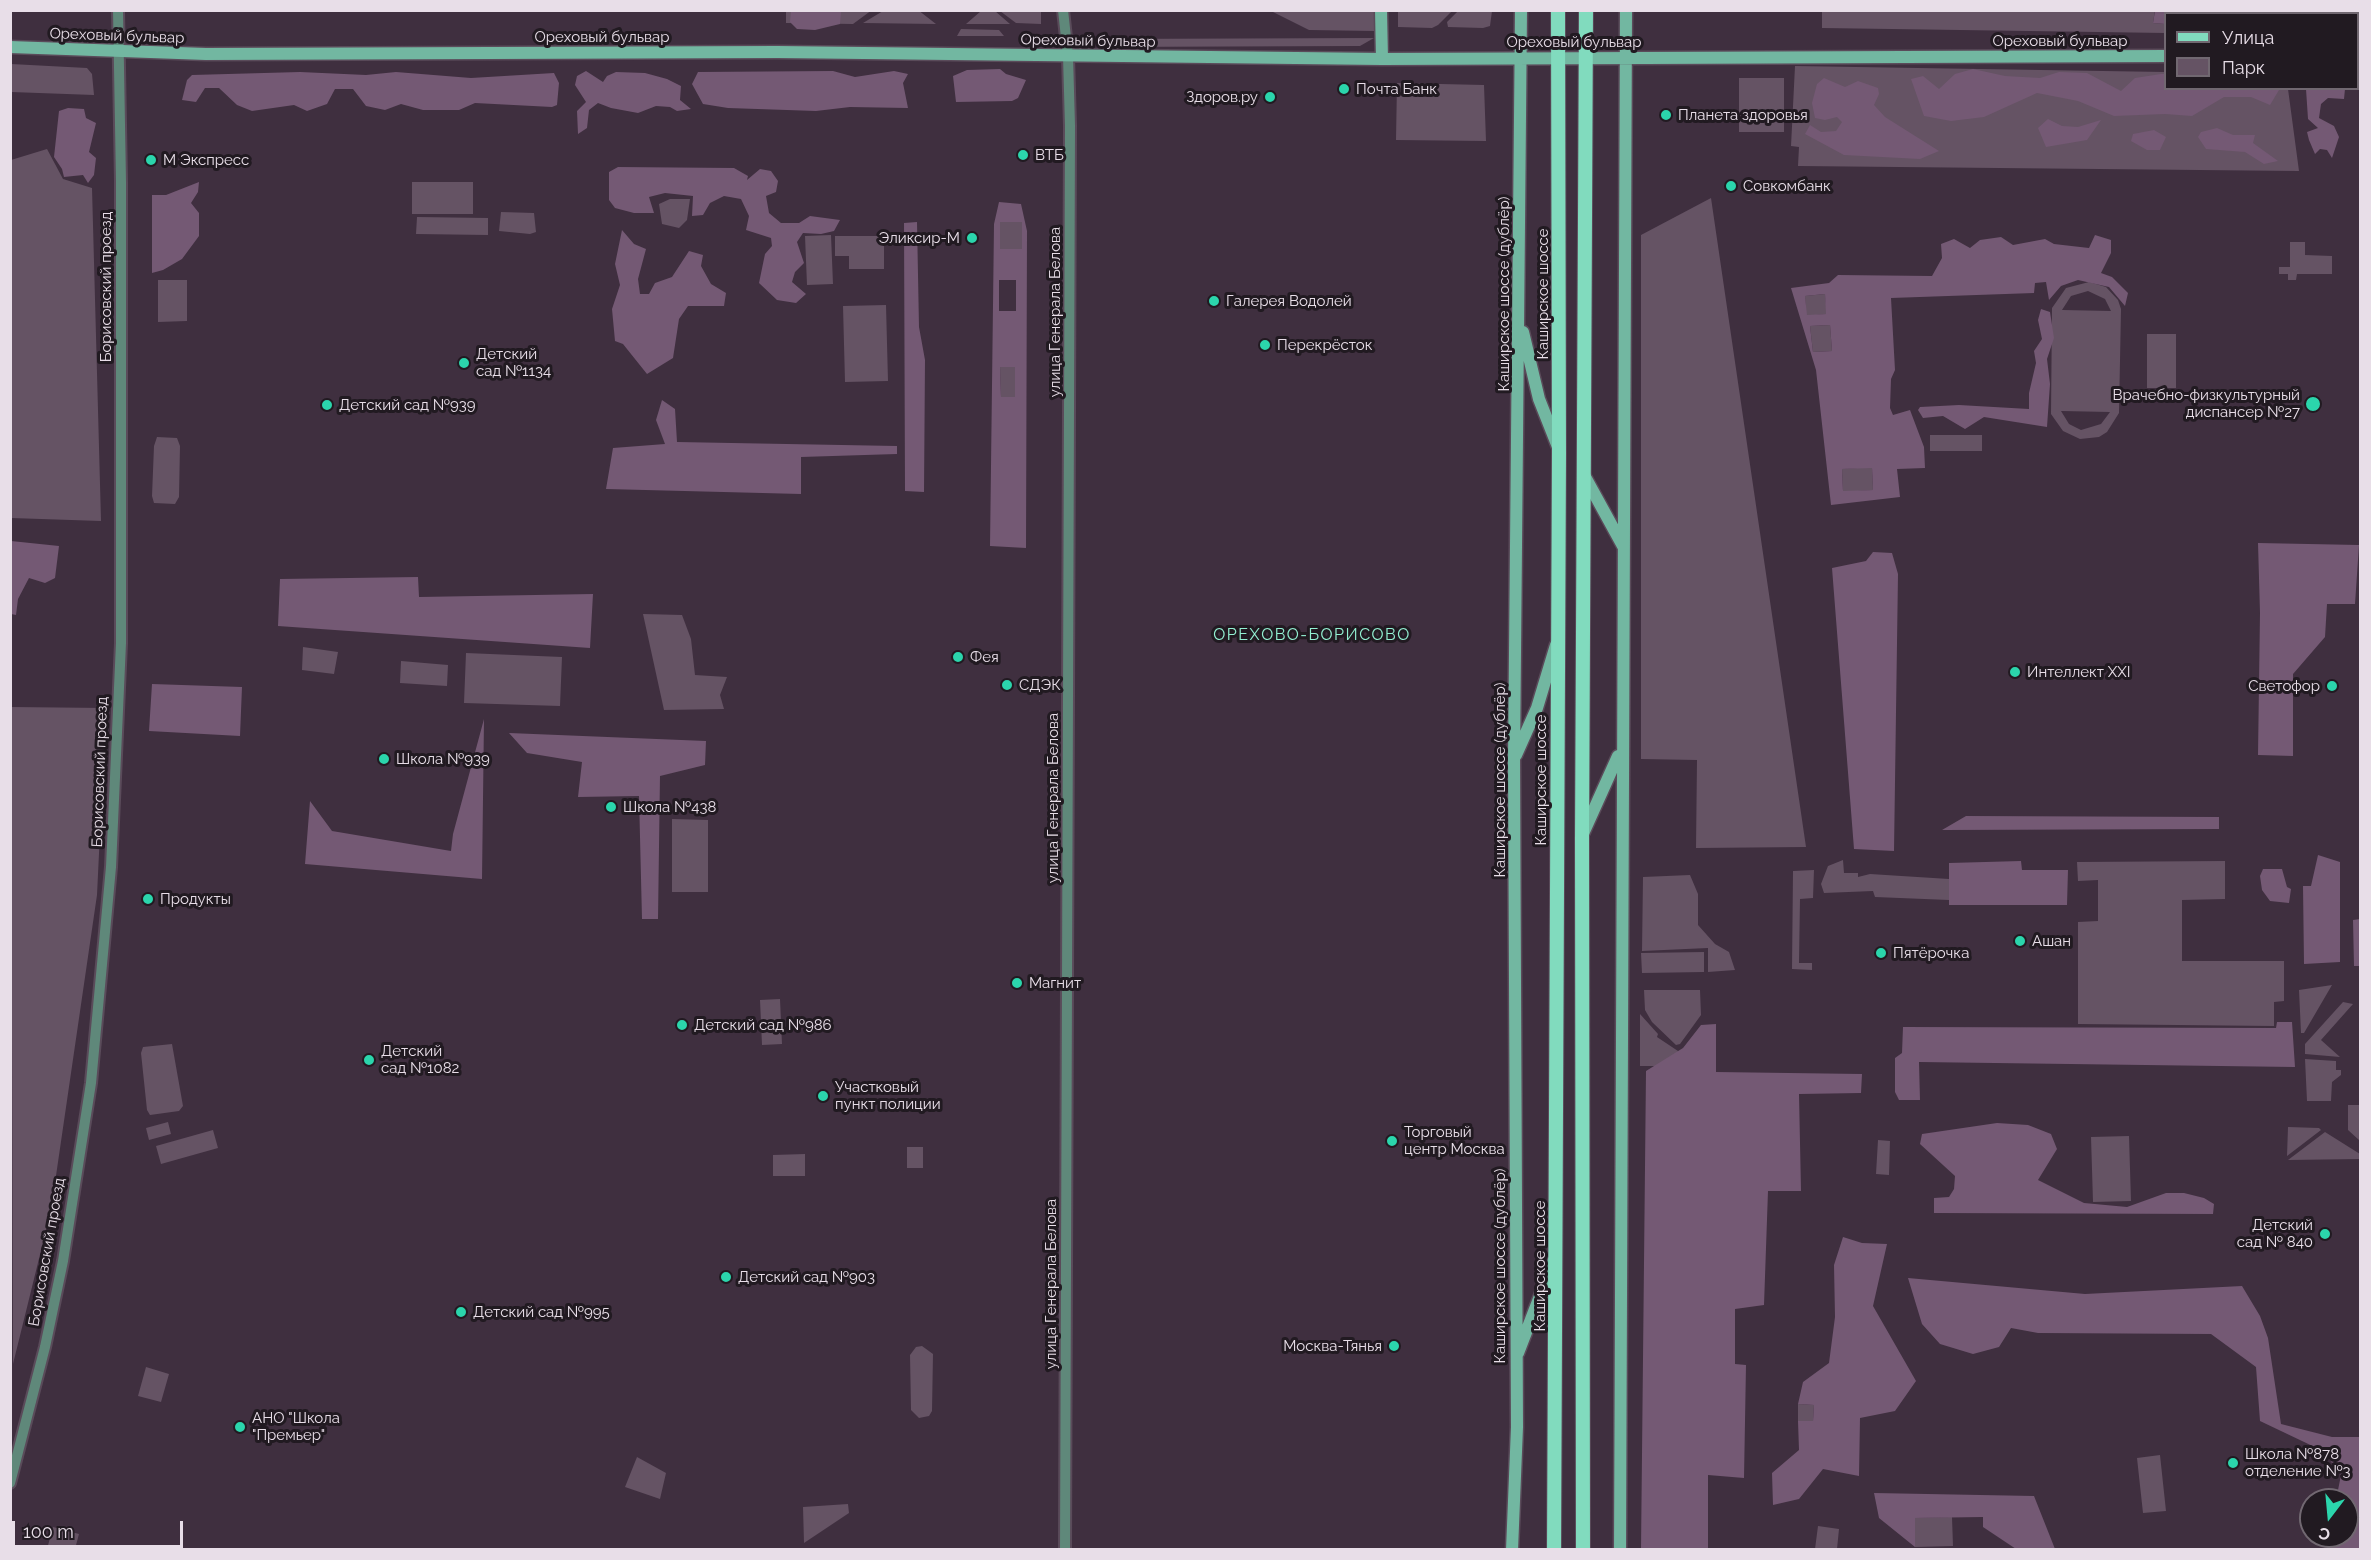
<!DOCTYPE html>
<html>
<head>
<meta charset="utf-8">
<style>
	body { margin:0 }
	#map { position:relative; width:2371px; height:1560px; overflow:hidden; background:#3f2f3f; font-family:Raleway,sans-serif }
	canvas { display:block }
	.frame { position:absolute; inset:0; border:12px solid #e8dee8; pointer-events:none }
	.legend { position:absolute; left:2164px; top:12px; width:195px; height:78px; box-sizing:border-box; background:#211a21; border:2px solid #716871; margin:0; padding:8px 10px; list-style:none; font-size:18px; color:#e8dee8 }
	.legend li { display:flex; align-items:center; gap:12px; height:30px }
	.legend b { width:30px; border:2px solid #716871 }
	.north { position:absolute; left:2299px; top:1488px; width:60px; height:60px; box-sizing:border-box; background:#211a21; border:2px solid #716871; border-radius:50%; rotate:196deg; font-size:16px; font-weight:700; line-height:24px; text-align:center; color:#e8dee8 }
	.north::after { content:''; display:block; margin:auto; width:21px; height:27px; background:#2bd5ac; clip-path:polygon(50% 0,100% 100%,50% 72%,0 100%) }
	.scale { position:absolute; left:12px; top:1521px; width:171px; height:27px; box-sizing:border-box; border:3px solid #e8dee8; border-top:0; padding-left:8px; font-size:18px; line-height:21px; white-space:nowrap; color:#e8dee8; -webkit-text-stroke:4px #211a21; paint-order:stroke }
</style>
</head>
<body>
<div id="map">
<canvas width="2371" height="1560"></canvas>
<div class="frame"></div>
<ul class="legend">
<li><b style="height:8px;background:#81dbbe"></b>Улица</li>
<li><b style="height:16px;background:#655364"></b>Парк</li>
</ul>
<div class="north">С</div>
<div class="scale">100 m</div>
</div>
<script>
const ctx = document.querySelector('canvas').getContext('2d');
ctx.lineJoin = 'round';
function paint(path, color) { ctx.fillStyle = color; ctx.fill(path, 'evenodd'); }
const poly = rows => new Path2D(rows.map(r => 'M' + r).join(''));
function strokePath(path, color, width, dash) { ctx.strokeStyle = color; ctx.lineWidth = width; ctx.lineCap = dash ? 'butt' : 'round'; ctx.setLineDash(dash || []); ctx.stroke(path); }
function label(font, color, halo, rows, align = 'center') {
  ctx.font = font + ' Raleway,sans-serif'; ctx.lineWidth = 6; ctx.setLineDash([]); ctx.textBaseline = 'middle'; ctx.strokeStyle = halo; ctx.fillStyle = color; for (const [text, x, y, turn = 0] of rows) {
    ctx.save(); ctx.translate(x, y); ctx.rotate((+turn || 0) * Math.PI / 180); ctx.textAlign = isNaN(turn) ? turn : align; if (halo) ctx.strokeText(text, 0, 0); ctx.fillText(text, 0, 0); ctx.restore();
  }
}
paint(poly([
	[872,10,853,24,786,23,786,11],
	[918,10,936,24,863,23,883,11],
	[2155,10,2153,23,2165,24,2166,33,1822,28,1822,11],
	[995,11,1010,24,966,24,981,11],
	[1000,11,1041,11,1041,24,1016,23],
	[1271,11,1375,11,1375,31,1309,30],
	[1398,11,1398,10,1452,11,1438,25,1432,28,1398,27],
	[1458,11,1492,11,1490,26,1483,28,1448,27,1447,22],
	[961,29,999,30,1004,36,957,36],
	[1374,38,1360,46,1103,47,1103,39],
	[11,64,87,68,92,74,94,95,11,92],
	[1795,66,2165,72,2166,88,2288,89,2299,171,1798,166,1799,147,1791,146],
	[1739,78,1784,78,1784,132,1739,132],
	[1397,83,1484,85,1486,141,1396,140],
	[47,149,63,179,92,188,101,521,11,518,11,160],
	[412,182,473,182,473,214,412,214],
	[1711,198,1806,847,1696,848,1697,760,1641,759,1641,235],
	[670,199,690,199,687,220,679,228,662,224,659,204],
	[501,212,534,213,536,232,530,234,499,231],
	[417,217,488,218,488,235,416,234],
	[1000,222,1022,222,1022,249,1000,249],
	[831,235,833,284,807,285,805,236],
	[835,236,884,236,884,269,849,269,849,256,835,256],
	[2290,242,2305,242,2305,255,2332,256,2332,274,2297,274,2296,280,2288,280,2288,274,2279,274,2279,267,2290,267],
	[158,280,187,280,187,321,158,322],
	[2089,282,2106,287,2118,300,2121,309,2119,413,2107,432,2099,437,2080,439,2063,431,2051,414,2052,308,2066,288],
	[2088,291,2105,299,2111,311,2062,310,2071,296],
	[2061,411,2110,412,2101,424,2081,430,2069,424],
	[1825,294,1827,314,1806,316,1805,296],
	[886,305,888,381,845,382,843,306],
	[1830,325,1832,351,1813,352,1810,326],
	[2147,334,2176,334,2176,388,2147,388],
	[1015,366,1016,397,1001,397,1000,367],
	[1930,435,1982,435,1982,451,1930,451],
	[157,437,177,438,180,446,179,497,175,504,154,503,152,496,154,446],
	[1872,467,1873,490,1843,492,1842,469],
	[643,614,682,615,691,639,695,675,727,677,720,695,724,709,664,710],
	[303,647,338,652,334,674,302,670],
	[466,653,562,657,560,706,464,703],
	[401,661,448,665,447,686,400,683],
	[11,707,106,708,97,895,51,1210,13,1364],
	[672,819,708,820,708,892,672,892],
	[1843,860,1844,873,1858,873,1858,877,1870,874,1949,879,1949,900,1875,897,1873,891,1824,893,1821,884,1828,866],
	[2225,861,2225,899,2182,900,2182,961,2284,961,2284,1001,2274,1002,2274,1026,2078,1024,2078,922,2098,921,2098,880,2078,881,2077,862],
	[1814,870,1813,898,1800,899,1799,963,1812,963,1812,970,1792,969,1793,871],
	[1690,875,1698,894,1698,925,1715,944,1729,952,1735,970,1708,972,1708,948,1642,951,1643,877],
	[1704,952,1704,972,1642,973,1641,953],
	[2332,985,2304,1033,2301,1033,2299,990],
	[1644,990,1700,990,1701,1015,1680,1044,1676,1045,1652,1022,1645,1010],
	[780,999,782,1044,762,1045,760,1000],
	[2343,1002,2353,1004,2321,1040,2340,1057,2305,1054,2305,1044],
	[1640,1014,1658,1034,1657,1037,1678,1051,1676,1066,1640,1066],
	[172,1044,183,1106,179,1111,150,1115,147,1110,141,1053,143,1047],
	[2305,1059,2336,1061,2336,1070,2341,1070,2341,1075,2332,1082,2331,1101,2307,1101],
	[2348,1105,2360,1105,2359,1140,2348,1130],
	[168,1122,171,1134,149,1140,146,1128],
	[2288,1127,2319,1128,2321,1130,2287,1156],
	[213,1130,218,1148,161,1164,156,1146],
	[2325,1132,2360,1154,2360,1159,2288,1160],
	[2129,1136,2131,1201,2093,1202,2091,1137],
	[1878,1140,1890,1141,1889,1175,1876,1174],
	[907,1147,923,1147,923,1168,907,1168],
	[805,1154,805,1176,773,1176,773,1155],
	[922,1346,933,1354,932,1411,929,1416,919,1418,911,1410,910,1355,916,1347],
	[146,1367,169,1374,161,1402,138,1396],
	[1798,1404,1814,1405,1813,1421,1798,1421],
	[2160,1455,2166,1511,2143,1513,2137,1458],
	[637,1457,666,1473,660,1499,625,1487],
	[848,1504,849,1513,804,1543,803,1507],
	[1952,1517,1953,1546,1915,1547,1915,1518],
	[1818,1526,1839,1529,1837,1549,1815,1549],
	[53,1527,79,1534,75,1549,47,1549]
]), '#655364');
paint(poly([
	[791,11,841,11,840,24,815,30,797,29,790,22],
	[2155,11,2269,11,2267,14,2166,14,2165,24,2153,23],
	[1000,69,1006,74,1026,80,1018,98,1012,101,956,102,953,76,967,70],
	[1973,69,2005,76,2040,78,2059,72,2087,73,2121,91,2135,78,2161,74,2165,74,2166,88,2279,90,2270,105,2251,97,2224,97,2192,116,2165,114,2114,116,2078,101,2037,93,1984,117,1951,121,1924,116,1911,79,1923,76,1939,89,1955,74],
	[586,71,603,82,607,76,616,72,645,73,667,79,681,86,680,100,691,109,677,111,670,107,656,106,638,113,611,108,598,103,589,110,587,128,578,134,577,111,586,102,575,85,577,76],
	[833,71,855,77,894,71,908,74,903,83,908,108,850,107,816,111,728,108,703,104,692,84,698,72],
	[300,72,366,75,396,72,471,78,554,73,559,83,557,105,552,107,475,103,459,110,423,110,401,104,385,110,366,106,353,89,335,89,327,104,307,111,294,105,252,111,237,105,219,88,205,88,196,102,182,100,187,80,192,75],
	[1824,78,1845,87,1858,81,1878,88,1879,94,1874,105,1885,117,1939,151,1920,159,1844,155,1805,134,1810,125,1821,132,1836,131,1842,122,1837,117,1825,120,1815,118,1812,103,1817,84],
	[2306,89,2345,89,2344,99,2328,98,2321,104,2319,118,2334,126,2339,137,2332,158,2327,150,2320,149,2315,154,2309,140,2307,132,2318,128,2308,119],
	[68,108,84,109,86,118,96,123,89,152,96,158,94,175,88,183,83,175,64,177,62,169,54,157,59,111],
	[2048,119,2062,126,2078,127,2101,120,2087,140,2046,147,2038,128],
	[2217,128,2233,135,2255,135,2253,143,2278,161,2264,164,2245,152,2206,149,2198,137,2201,132],
	[2154,130,2166,137,2160,150,2147,150,2131,141,2133,134],
	[618,167,734,168,748,176,747,180,760,169,771,171,778,181,776,192,766,196,769,213,781,223,799,223,810,216,840,220,834,231,821,234,803,233,797,242,804,263,795,272,792,282,806,294,796,303,777,300,759,283,765,254,772,246,771,238,746,230,749,216,741,199,724,196,710,203,703,215,692,216,693,196,665,193,649,197,654,213,634,213,615,208,609,200,609,172],
	[199,182,198,192,191,203,199,213,199,236,182,259,163,270,152,273,152,195,166,195],
	[999,202,1021,204,1027,231,1026,548,990,546,994,224],
	[1000,222,1022,222,1022,249,1000,249],
	[999,280,1016,280,1016,311,999,311],
	[1000,367,1015,367,1015,397,1001,397],
	[917,222,919,327,925,360,924,492,905,491,904,223],
	[622,230,634,244,646,249,638,279,640,294,649,294,655,283,672,277,689,251,703,255,701,266,711,284,726,293,724,306,688,306,679,319,673,358,647,374,623,344,615,341,612,309,620,285,615,264],
	[2095,235,2111,240,2111,253,2101,273,2112,277,2128,293,2125,306,2109,287,2078,280,2061,286,2049,300,2046,282,2035,283,2034,293,1891,298,1895,370,1891,379,1890,408,1893,415,1910,410,1924,447,1925,468,1897,469,1900,497,1831,505,1816,370,1791,288,1829,283,1838,275,1932,276,1942,258,1941,244,1954,239,1970,248,1980,240,2001,237,2013,245,2045,239,2054,244,2089,248],
	[1825,294,1826,314,1807,315,1805,296],
	[1830,325,1832,351,1813,352,1810,326],
	[1872,468,1873,490,1843,491,1842,469],
	[2041,309,2050,312,2054,338,2047,359,2050,384,2047,427,1984,417,1965,429,1943,416,1923,418,1918,410,1920,407,1959,405,2029,409,2029,393,2036,363,2034,351,2042,339,2038,320],
	[662,400,675,409,677,442,897,446,897,454,801,457,801,494,606,489,613,448,665,444,656,420],
	[11,541,59,546,55,578,45,583,29,578,18,599,16,615,11,614],
	[2258,543,2359,545,2355,604,2327,604,2325,637,2293,674,2293,756,2258,755,2260,613],
	[1873,552,1892,553,1898,574,1894,851,1854,849,1832,568,1866,561],
	[418,577,419,597,593,594,590,648,278,626,280,579],
	[152,684,242,687,240,736,149,731],
	[484,719,482,879,305,864,310,801,332,831,451,851,453,834],
	[509,733,706,741,705,765,660,776,658,919,642,919,639,796,578,797,582,762,527,753],
	[1966,816,2219,817,2219,829,1942,830],
	[2318,855,2340,862,2340,962,2304,964,2303,886,2311,886],
	[2021,861,2022,870,2068,870,2067,905,1949,905,1949,863],
	[2263,869,2282,869,2287,887,2291,889,2289,903,2270,901,2262,890,2260,876],
	[2360,919,2360,966,2354,966,2353,920],
	[2277,1022,2292,1022,2295,1067,1919,1062,1920,1100,1899,1100,1895,1092,1895,1058,1902,1053,1903,1027,2276,1028],
	[1716,1024,1716,1072,1862,1074,1861,1093,1799,1094,1801,1191,1768,1191,1764,1305,1735,1309,1735,1364,1746,1365,1744,1478,1708,1475,1708,1549,1641,1549,1646,1071,1683,1048,1701,1025],
	[1997,1123,2028,1125,2051,1134,2057,1149,2038,1180,2084,1203,2127,1207,2166,1193,2184,1193,2204,1198,2214,1204,2213,1214,1934,1213,1934,1198,1949,1197,1954,1189,1955,1176,1920,1144,1922,1134],
	[1843,1237,1862,1243,1887,1244,1873,1306,1916,1381,1895,1411,1860,1418,1859,1476,1823,1469,1799,1499,1773,1505,1772,1473,1799,1450,1798,1421,1813,1421,1814,1405,1798,1404,1803,1382,1829,1363,1835,1317,1834,1265],
	[1908,1278,2085,1294,2242,1286,2260,1316,2268,1338,2281,1424,2332,1437,2360,1437,2360,1549,2327,1549,2330,1536,2347,1536,2347,1500,2336,1500,2341,1475,2323,1451,2260,1421,2256,1367,2211,1334,2038,1333,2011,1328,1999,1347,1973,1354,1940,1344,1922,1324],
	[1874,1493,2034,1496,2055,1549,2016,1549,1983,1527,1983,1517,1915,1518,1915,1547,1879,1518]
]), '#745974');
const tertiary = poly([
	[1063,10,1068,56,1070,126,1065,1550],
	[10,1483,45,1347,63,1261,91,1083,111,867,121,643,121,182,118,10]
]);
const secondary = poly([
	[1381,10,1382,59],
	[10,47,206,54,777,52,1382,59,2166,56],
	[2358,57,2360,57],
	[1523,332,1539,399,1558,447],
	[1584,475,1623,546],
	[1516,755,1537,708,1556,645],
	[1582,836,1618,756],
	[1518,1353,1554,1260],
	[1512,1550,1517,1427,1514,759,1521,10],
	[1620,1550,1626,10]
]);
const primary = poly([
	[1554,1550,1559,452,1558,10],
	[1583,1550,1582,837,1586,10]
]);
strokePath(tertiary, '#5a4b5a', 14);
strokePath(secondary, '#5a4b5a', 15);
strokePath(primary, '#5a4b5a', 16);
strokePath(tertiary, '#5f887a', 10);
strokePath(secondary, '#72b7a1', 12);
strokePath(primary, '#81dbbe', 14);
for (const [x, y, r, color] of [
	[1344,89,6,"#2bd5ac"],
	[1270,97,6,"#2bd5ac"],
	[1666,115,6,"#2bd5ac"],
	[1023,155,6,"#2bd5ac"],
	[151,160,6,"#2bd5ac"],
	[1731,186,6,"#2bd5ac"],
	[972,238,6,"#2bd5ac"],
	[1214,301,6,"#2bd5ac"],
	[1265,345,6,"#2bd5ac"],
	[464,363,6,"#2bd5ac"],
	[2313,404,8,"#2bd5ac"],
	[327,405,6,"#2bd5ac"],
	[958,657,6,"#2bd5ac"],
	[2015,672,6,"#2bd5ac"],
	[1007,685,6,"#2bd5ac"],
	[2332,686,6,"#2bd5ac"],
	[384,759,6,"#2bd5ac"],
	[611,807,6,"#2bd5ac"],
	[148,899,6,"#2bd5ac"],
	[2020,941,6,"#2bd5ac"],
	[1881,953,6,"#2bd5ac"],
	[1017,983,6,"#2bd5ac"],
	[682,1025,6,"#2bd5ac"],
	[369,1060,6,"#2bd5ac"],
	[823,1096,6,"#2bd5ac"],
	[1392,1141,6,"#2bd5ac"],
	[2325,1234,6,"#2bd5ac"],
	[726,1277,6,"#2bd5ac"],
	[461,1312,6,"#2bd5ac"],
	[1394,1346,6,"#2bd5ac"],
	[240,1427,6,"#2bd5ac"],
	[2233,1463,6,"#2bd5ac"]
]) { const dot = new Path2D(); dot.arc(x, y, r, 0, 2 * Math.PI); ctx.fillStyle = color; ctx.fill(dot); strokePath(dot, '#211a21', 2); }
label('15px', '#e8dee8', '#211a21', [
	["Ореховый бульвар",117,36,2],
	["Ореховый бульвар",602,37],
	["Ореховый бульвар",1088,41,1],
	["Ореховый бульвар",2060,41],
	["Ореховый бульвар",1574,42],
	["Борисовский проезд",106,287,-90],
	["Каширское шоссе (дублёр)",1504,294,-90],
	["Каширское шоссе",1543,294,-90],
	["улица Генерала Белова",1055,312,-90],
	["Борисовский проезд",100,772,-88],
	["Каширское шоссе (дублёр)",1500,780,-90],
	["Каширское шоссе",1541,780,-90],
	["улица Генерала Белова",1053,798,-90],
	["Борисовский проезд",47,1252,-80],
	["Каширское шоссе (дублёр)",1500,1266,-90],
	["Каширское шоссе",1540,1266,-90],
	["улица Генерала Белова",1051,1284,-90]
]);
label('15px', '#e8dee8', '#211a21', [
	["Почта Банк",1356,89],
	["Здоров.ру",1258,97,"right"],
	["Планета здоровья",1678,115],
	["ВТБ",1035,155],
	["М Экспресс",163,160],
	["Совкомбанк",1743,186],
	["Эликсир-М",960,238,"right"],
	["Галерея Водолей",1226,301],
	["Перекрёсток",1277,345],
	["Детский",476,354],
	["сад №1134",476,371],
	["Врачебно-физкультурный",2300,395,"right"],
	["диспансер №27",2300,412,"right"],
	["Детский сад №939",339,405],
	["Фея",970,657],
	["Интеллект XXI",2027,672],
	["СДЭК",1019,685],
	["Светофор",2320,686,"right"],
	["Школа №939",396,759],
	["Школа №438",623,807],
	["Продукты",160,899],
	["Ашан",2032,941],
	["Пятёрочка",1893,953],
	["Магнит",1029,983],
	["Детский сад №986",694,1025],
	["Детский",381,1051],
	["сад №1082",381,1068],
	["Участковый",835,1087],
	["пункт полиции",835,1104],
	["Торговый",1404,1132],
	["центр Москва",1404,1149],
	["Детский",2313,1225,"right"],
	["сад № 840",2313,1242,"right"],
	["Детский сад №903",738,1277],
	["Детский сад №995",473,1312],
	["Москва-Тянья",1382,1346,"right"],
	["АНО \"Школа",252,1418],
	["\"Премьер\"",252,1435],
	["Школа №878",2245,1454],
	["отделение №3",2245,1471]
], 'left');
ctx.letterSpacing = '1.5px';
label('16px', '#93f1d3', '#211a21', [
	["ОРЕХОВО-БОРИСОВО",1312,635]
]);
ctx.letterSpacing = '0px';
</script>
</body>
</html>
